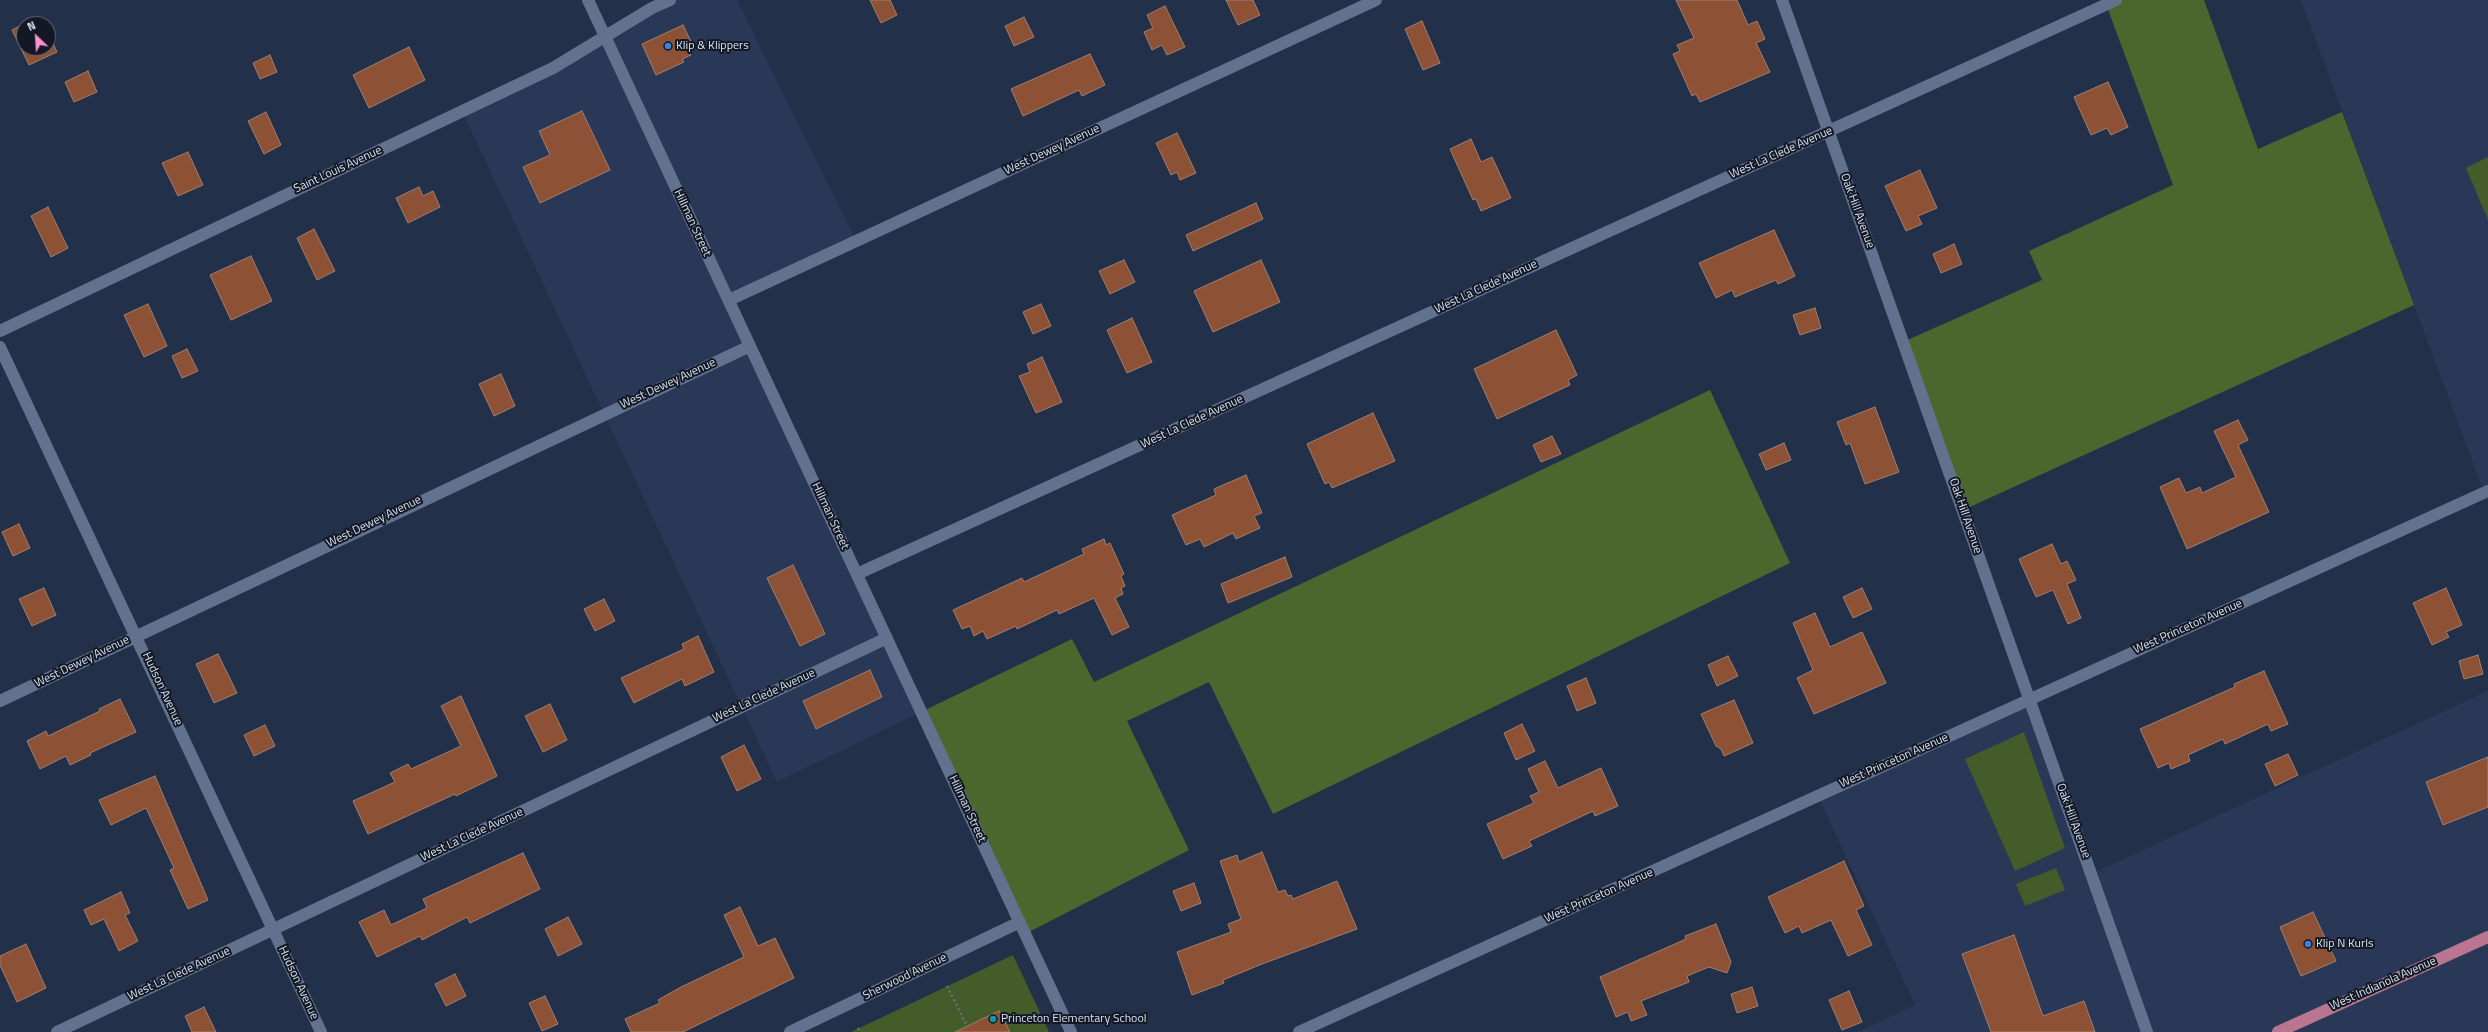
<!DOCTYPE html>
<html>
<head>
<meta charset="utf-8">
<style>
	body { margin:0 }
	#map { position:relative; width:2488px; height:1032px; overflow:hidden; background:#233049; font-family:"Titillium Web",sans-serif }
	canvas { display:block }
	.north { position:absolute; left:16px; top:16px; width:40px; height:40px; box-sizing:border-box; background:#121824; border:1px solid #616876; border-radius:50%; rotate:335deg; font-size:11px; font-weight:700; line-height:16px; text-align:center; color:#d7e0f0 }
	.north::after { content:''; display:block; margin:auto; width:14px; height:18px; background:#f890cb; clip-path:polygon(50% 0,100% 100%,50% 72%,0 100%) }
</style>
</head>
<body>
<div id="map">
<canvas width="2488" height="1032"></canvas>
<div class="north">N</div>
</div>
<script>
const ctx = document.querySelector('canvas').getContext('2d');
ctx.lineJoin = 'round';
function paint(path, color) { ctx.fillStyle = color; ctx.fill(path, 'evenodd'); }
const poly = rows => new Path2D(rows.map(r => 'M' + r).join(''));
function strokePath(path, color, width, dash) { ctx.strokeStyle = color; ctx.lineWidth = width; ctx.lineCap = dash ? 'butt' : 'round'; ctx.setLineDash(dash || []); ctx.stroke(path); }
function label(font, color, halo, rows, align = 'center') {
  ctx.font = font + ' "Titillium Web",sans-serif'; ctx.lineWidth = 4; ctx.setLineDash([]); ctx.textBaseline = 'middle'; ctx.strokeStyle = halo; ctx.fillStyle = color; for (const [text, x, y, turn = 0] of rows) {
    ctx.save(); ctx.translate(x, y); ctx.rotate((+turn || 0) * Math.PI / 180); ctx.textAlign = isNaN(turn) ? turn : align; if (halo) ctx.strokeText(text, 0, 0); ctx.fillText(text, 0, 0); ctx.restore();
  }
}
paint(poly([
	[670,0,737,0,856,241,729,300,921,712,777,782,462,111],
	[2301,0,2488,0,2488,503,2414,305],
	[2488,691,2488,1032,1857,1032,1915,1005,1818,796,2029,699,2091,874]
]), '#293857');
paint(poly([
	[2488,157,2488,220,2466,168],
	[2024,732,2065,848,2015,871,1965,759],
	[2056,868,2065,890,2025,906,2016,884],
	[1013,955,1049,1032,1010,1032,999,1011,955,1032,851,1032]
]), '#445c2a');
paint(poly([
	[2116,0,2204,0,2258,149,2342,112,2414,305,1963,510,1903,342,2042,280,2029,251,2173,185,2106,4],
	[1710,390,1790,563,1273,814,1209,682,1127,721,1189,850,1025,934,921,712,1072,639,1094,682]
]), '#4b672e');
const building = poly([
	[870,0,890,0,897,15,881,23,870,0],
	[1226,0,1253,0,1260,15,1238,25,1226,0],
	[1676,0,1737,0,1748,25,1757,21,1765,39,1756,43,1770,72,1700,102,1696,94,1692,96,1673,54,1680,51,1677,45,1694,38,1676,0],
	[1165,6,1185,47,1167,55,1162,45,1152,50,1144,32,1153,28,1147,15,1165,6],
	[1024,17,1034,37,1014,46,1005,26,1024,17],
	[1422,21,1440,63,1423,70,1405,29,1422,21],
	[24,24,24,48,48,48,50,37,57,52,29,65,12,30,24,24],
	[683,25,694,48,689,51,691,55,682,59,684,62,656,75,642,44,683,25],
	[409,47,425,80,369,108,353,75,409,47],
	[1090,54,1105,85,1082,96,1079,90,1023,116,1011,89,1090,54],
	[270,55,277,72,260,79,253,63,270,55],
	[88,71,97,92,74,102,65,82,88,71],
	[2108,82,2128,127,2111,135,2107,128,2091,135,2074,97,2108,82],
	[582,111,610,170,540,203,523,167,550,155,539,131,582,111],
	[266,112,281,145,264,154,248,121,266,112],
	[1177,133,1196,173,1180,180,1177,172,1171,175,1156,143,1177,133],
	[1471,139,1481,162,1492,157,1511,198,1481,211,1476,199,1473,200,1450,149,1471,139],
	[188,152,203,185,178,196,162,163,188,152],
	[1920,170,1937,208,1918,216,1922,224,1906,231,1885,186,1920,170],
	[419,187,423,196,433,191,440,207,408,223,396,198,419,187],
	[1256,203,1263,219,1193,251,1186,235,1256,203],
	[48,207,68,248,51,257,31,216,48,207],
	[314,229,335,271,317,280,297,238,314,229],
	[1774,230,1795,276,1778,284,1776,280,1735,297,1732,290,1716,298,1699,263,1774,230],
	[1954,244,1962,264,1941,273,1933,254,1954,244],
	[251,256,272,301,231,320,210,275,251,256],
	[1124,260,1135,282,1110,294,1099,271,1124,260],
	[1261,260,1280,302,1213,332,1194,291,1261,260],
	[148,304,167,346,144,357,124,315,148,304],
	[1041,304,1051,326,1033,334,1023,312,1041,304],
	[1815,308,1821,328,1800,335,1793,315,1815,308],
	[1132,318,1152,362,1127,373,1107,330,1132,318],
	[1556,330,1577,375,1568,380,1570,385,1497,419,1474,369,1556,330],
	[187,349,198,371,182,378,172,356,187,349],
	[1042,357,1062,402,1036,413,1019,376,1030,372,1027,364,1042,357],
	[501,374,515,406,494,416,479,384,501,374],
	[1875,407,1899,472,1865,484,1850,443,1846,445,1837,422,1875,407],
	[1373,413,1395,461,1332,488,1329,482,1325,484,1307,444,1373,413],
	[2238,420,2248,440,2238,445,2269,512,2187,549,2160,487,2179,478,2186,493,2200,487,2202,493,2236,477,2214,431,2238,420],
	[1552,436,1561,454,1541,462,1533,445,1552,436],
	[1784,443,1791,460,1766,470,1759,454,1784,443],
	[1246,475,1262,513,1254,516,1260,528,1236,539,1233,533,1204,547,1200,539,1186,545,1172,515,1216,495,1214,489,1246,475],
	[19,524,30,548,13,556,2,532,19,524],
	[1104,539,1106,545,1110,543,1124,574,1121,576,1125,586,1121,588,1123,594,1115,598,1129,627,1112,635,1094,598,1059,614,1057,610,1017,629,1016,626,987,639,983,631,974,636,970,626,962,629,953,610,1022,578,1024,582,1084,554,1082,549,1104,539],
	[2052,544,2061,564,2067,561,2076,580,2067,584,2081,618,2068,624,2053,590,2036,597,2019,559,2052,544],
	[1285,557,1292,577,1228,603,1221,584,1285,557],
	[793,565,825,634,800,646,767,578,793,565],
	[44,588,56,615,32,626,19,599,44,588],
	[1862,588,1872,609,1853,618,1843,597,1862,588],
	[2446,588,2462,625,2446,632,2449,637,2432,645,2413,603,2446,588],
	[604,599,615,621,595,631,584,609,604,599],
	[1815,613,1830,647,1862,632,1886,683,1814,714,1797,678,1813,670,1793,623,1815,613],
	[698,636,714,672,685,686,682,679,634,703,621,678,684,649,682,644,698,636],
	[218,654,237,693,214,703,196,664,218,654],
	[2478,655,2483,674,2464,679,2459,661,2478,655],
	[1728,656,1738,676,1717,686,1708,665,1728,656],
	[870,670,882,697,816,729,803,701,870,670],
	[2264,671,2288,724,2271,731,2268,724,2225,744,2223,739,2188,755,2190,761,2171,769,2169,763,2158,768,2140,729,2235,687,2234,684,2264,671],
	[1586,678,1596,703,1577,711,1567,686,1586,678],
	[461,696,497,776,456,796,455,794,368,834,353,801,395,782,390,773,408,764,411,769,461,746,441,706,461,696],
	[120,699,136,732,90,753,91,755,70,765,66,756,40,769,27,741,46,731,48,736,100,711,99,709,120,699],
	[1734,700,1753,743,1724,756,1721,749,1716,746,1701,714,1734,700],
	[550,704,567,740,543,752,525,716,550,704],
	[1522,724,1535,751,1516,760,1504,733,1522,724],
	[265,725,275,746,254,756,244,735,265,725],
	[744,745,761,779,737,791,721,757,744,745],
	[2288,754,2298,775,2275,786,2265,764,2288,754],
	[2488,757,2488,807,2443,825,2426,782,2488,757],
	[1545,761,1558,788,1601,768,1618,806,1595,816,1593,811,1529,841,1532,846,1503,859,1487,824,1534,803,1530,796,1539,792,1528,769,1545,761],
	[155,776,208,900,188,909,170,870,174,868,146,808,111,825,99,800,155,776],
	[1262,852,1278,892,1285,890,1288,896,1291,895,1293,899,1337,881,1357,929,1262,964,1223,980,1224,983,1192,995,1177,952,1231,932,1228,924,1241,919,1220,861,1237,855,1239,862,1262,852],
	[523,853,540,889,470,923,467,917,422,940,420,936,377,957,359,922,384,910,391,925,427,908,423,899,523,853],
	[1844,861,1864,906,1856,910,1872,945,1848,956,1831,920,1802,933,1799,926,1785,933,1768,897,1844,861],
	[1194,883,1201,903,1181,911,1173,891,1194,883],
	[121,892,130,913,125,915,138,941,119,951,104,919,91,925,84,910,121,892],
	[740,907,758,946,775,938,794,978,683,1032,631,1032,625,1019,660,1003,658,1000,681,987,744,957,724,915,740,907],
	[2313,912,2336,961,2301,976,2280,927,2313,912],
	[568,917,582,944,558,956,545,929,568,917],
	[1716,924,1731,962,1727,973,1709,967,1687,976,1689,982,1641,1001,1647,1015,1631,1021,1628,1012,1616,1017,1600,977,1686,939,1685,936,1716,924],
	[2014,935,2043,1016,2084,1001,2095,1032,1991,1032,1962,954,2014,935],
	[26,944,46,988,17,1002,0,965,0,956,26,944],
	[455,974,466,996,446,1006,435,984,455,974],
	[1752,987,1758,1006,1737,1013,1731,994,1752,987],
	[1849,991,1862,1022,1842,1030,1829,1000,1849,991],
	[545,996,558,1024,542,1031,529,1003,545,996],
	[204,1007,216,1032,192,1032,185,1016,204,1007],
	[999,1011,1010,1032,955,1032,999,1011]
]);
paint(building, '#8d5235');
strokePath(building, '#a17e6f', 1);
strokePath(poly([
	[947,986,967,1026],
	[858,1028,860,1032]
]), '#647085', 2.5, [2, 3]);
strokePath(poly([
	[588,0,1071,1032],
	[1782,0,2147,1032],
	[729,300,1376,0],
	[0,331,553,68,652,8,670,0],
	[0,347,321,1032],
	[857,574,2116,0],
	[0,701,750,346],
	[57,1032,887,638],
	[790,1032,1020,922],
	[1299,1032,2488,491]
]), '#62718e', 12);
strokePath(poly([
	[2278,1032,2488,937]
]), '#ba7690', 12);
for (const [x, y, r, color] of [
	[668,46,4,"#3f7fe0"],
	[2308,944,4,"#3f7fe0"],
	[993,1019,4,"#0f9aa8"]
]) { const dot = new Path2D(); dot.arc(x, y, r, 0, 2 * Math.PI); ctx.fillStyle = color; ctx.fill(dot); strokePath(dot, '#121824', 1.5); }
label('12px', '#d7e0f0', '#121824', [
	["Klip & Klippers",676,46],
	["Klip N Kurls",2316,944],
	["Princeton Elementary School",1001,1019]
], 'left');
label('12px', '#d7e0f0', '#121824', [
	["West Dewey Avenue",1052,150,-25],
	["West La Clede Avenue",1781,153,-24],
	["Saint Louis Avenue",338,170,-25],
	["Oak Hill Avenue",1857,211,70],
	["Hillman Street",692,223,65],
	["West La Clede Avenue",1486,287,-25],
	["West Dewey Avenue",668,384,-25],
	["West La Clede Avenue",1192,422,-25],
	["Hillman Street",830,516,65],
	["Oak Hill Avenue",1965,516,71],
	["West Dewey Avenue",374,522,-26],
	["West Princeton Avenue",2188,627,-24],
	["West Dewey Avenue",82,662,-26],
	["Hudson Avenue",162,689,65],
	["West La Clede Avenue",764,696,-25],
	["West Princeton Avenue",1894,761,-24],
	["Hillman Street",967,809,65],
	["Oak Hill Avenue",2073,821,70],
	["West La Clede Avenue",472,835,-25],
	["West Princeton Avenue",1599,896,-24],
	["West La Clede Avenue",179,974,-25],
	["Sherwood Avenue",905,977,-26],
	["Hudson Avenue",298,983,65],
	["West Indianola Avenue",2383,984,-24]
]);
</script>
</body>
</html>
